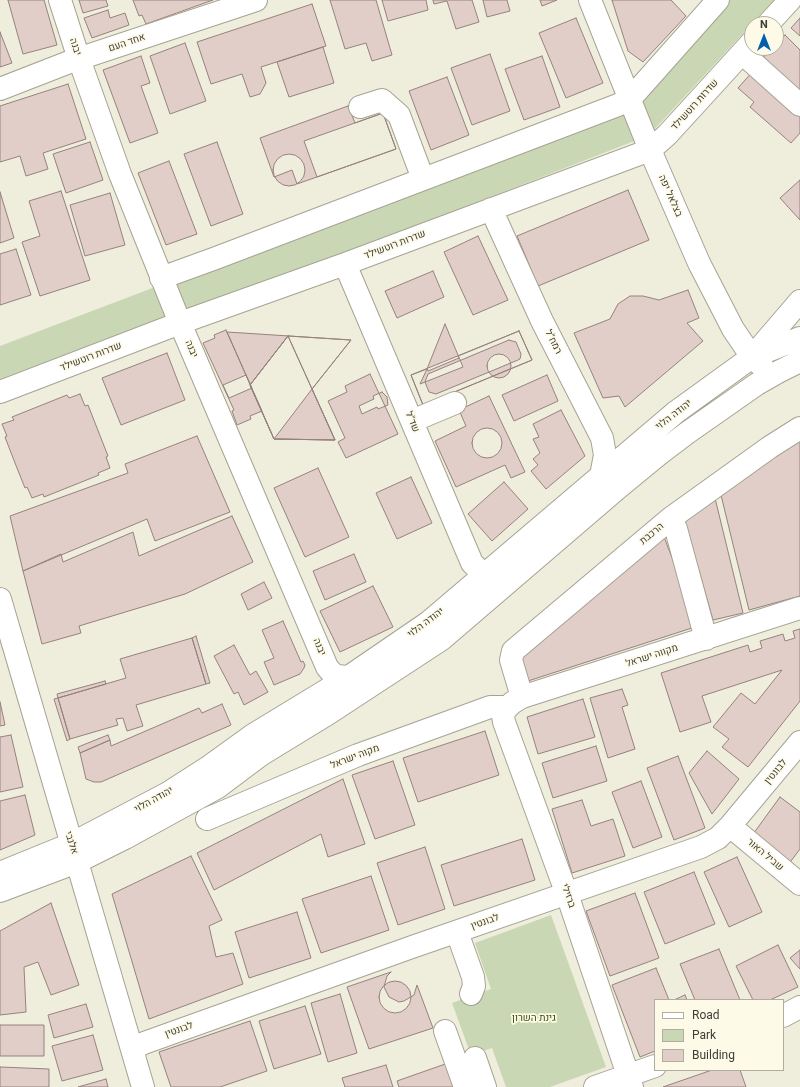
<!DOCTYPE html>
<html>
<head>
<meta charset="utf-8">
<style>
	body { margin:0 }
	#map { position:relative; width:800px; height:1087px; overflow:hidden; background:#efeddb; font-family:Roboto,sans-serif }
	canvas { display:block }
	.legend { position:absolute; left:654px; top:999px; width:130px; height:72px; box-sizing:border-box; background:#fdfae8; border:1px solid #b1aea1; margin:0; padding:5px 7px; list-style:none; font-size:12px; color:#3e3d36 }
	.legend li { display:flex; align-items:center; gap:8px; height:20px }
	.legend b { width:20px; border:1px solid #b1aea1 }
	.north { position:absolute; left:744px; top:16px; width:40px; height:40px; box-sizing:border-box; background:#fdfae8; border:1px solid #b1aea1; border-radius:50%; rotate:0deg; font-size:11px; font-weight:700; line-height:16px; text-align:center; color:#3e3d36 }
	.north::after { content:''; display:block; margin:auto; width:14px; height:18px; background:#045fac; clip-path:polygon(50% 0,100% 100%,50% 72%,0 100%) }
</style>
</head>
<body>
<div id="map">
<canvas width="800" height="1087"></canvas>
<ul class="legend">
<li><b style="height:5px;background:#fff"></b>Road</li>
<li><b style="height:11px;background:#c9d7b4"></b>Park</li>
<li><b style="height:11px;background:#e2cec9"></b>Building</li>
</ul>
<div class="north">N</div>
</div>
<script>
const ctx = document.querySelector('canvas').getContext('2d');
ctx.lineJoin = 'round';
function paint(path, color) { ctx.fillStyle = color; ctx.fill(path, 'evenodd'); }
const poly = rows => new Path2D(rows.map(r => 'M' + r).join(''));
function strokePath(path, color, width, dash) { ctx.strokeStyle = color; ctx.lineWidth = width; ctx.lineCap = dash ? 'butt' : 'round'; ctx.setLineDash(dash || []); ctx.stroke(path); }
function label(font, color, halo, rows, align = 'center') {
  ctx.font = font + ' Roboto,Heebo,sans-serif'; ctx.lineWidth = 3.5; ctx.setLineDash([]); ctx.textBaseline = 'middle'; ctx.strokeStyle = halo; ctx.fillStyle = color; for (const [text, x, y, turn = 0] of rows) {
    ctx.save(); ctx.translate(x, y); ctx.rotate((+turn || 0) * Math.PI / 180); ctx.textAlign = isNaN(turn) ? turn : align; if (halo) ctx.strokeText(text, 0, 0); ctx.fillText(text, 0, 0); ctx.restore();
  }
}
paint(poly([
	[729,0,774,0,650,134,637,140,0,388,0,346,626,108,638,102],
	[551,915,606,1067,550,1087,506,1087,492,1048,471,1055,452,1003,491,989,475,943]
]), '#c9d7b4');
const building = poly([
	[8,0,44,0,57,45,23,54,8,0],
	[79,0,106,0,108,6,83,13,79,0],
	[133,0,213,0,146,24,142,15,139,16,133,0],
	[330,0,376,0,392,55,372,61,366,43,345,49,330,0],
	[382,0,426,0,428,10,388,21,382,0],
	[433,0,472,0,479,22,456,29,447,1,434,4,433,0],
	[483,0,507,0,510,11,487,17,483,0],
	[540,0,557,0,542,6,540,0],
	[612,0,671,0,686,16,643,62,628,51,612,0],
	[312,4,326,46,261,67,266,83,260,94,250,97,242,74,211,84,197,42,312,4],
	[108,10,110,18,125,13,129,25,92,38,84,18,108,10],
	[576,18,603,83,566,98,539,33,576,18],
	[800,18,800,36,791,28,800,18],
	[0,32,12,63,0,67,0,32],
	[785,35,800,50,800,99,760,61,772,48,776,48,776,44,785,35],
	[185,43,206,101,170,114,150,56,185,43],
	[323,47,334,83,289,97,277,62,323,47],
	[490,54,510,111,472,125,451,68,490,54],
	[141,56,150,83,141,86,158,133,130,143,103,70,141,56],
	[542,56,560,107,524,120,505,69,542,56],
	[754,70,800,111,800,133,791,143,750,107,754,102,738,88,754,70],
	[447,77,469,135,431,150,409,91,447,77],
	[68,84,86,139,43,153,48,169,26,176,20,156,0,162,0,106,68,84],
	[348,106,355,123,383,113,396,149,297,184,292,170,274,177,260,138,348,106],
	[383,113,396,149,317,177,304,141,383,113],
	[90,142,103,180,66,193,53,154,90,142],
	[217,142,243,214,211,226,184,154,217,142],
	'273 170a16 16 0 1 1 32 0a16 16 0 1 1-32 0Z',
	[169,161,197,234,166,245,138,173,169,161],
	[800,180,800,220,780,198,800,180],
	[628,190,649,240,538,286,517,236,628,190],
	[61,191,90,280,40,296,22,242,40,236,29,201,61,191],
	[0,192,14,238,0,243,0,192],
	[110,193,125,245,85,256,70,205,110,193],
	[478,236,508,300,473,315,444,252,478,236],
	[16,249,31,295,0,305,0,254,16,249],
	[433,271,444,297,397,318,385,291,433,271],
	[688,290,699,318,687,323,703,341,625,407,619,396,603,398,574,333,610,319,618,304,630,296,643,296,659,300,688,290],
	[445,324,463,367,420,384,427,369,445,324],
	[226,330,262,411,250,416,251,419,237,425,232,411,234,410,203,343,215,338,214,335,226,330],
	[519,331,532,360,423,405,411,375,519,331],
	[519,331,532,360,423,405,411,375,427,369,428,371,459,358,458,356,519,331],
	[227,332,351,340,312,389,335,440,274,439,227,332],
	[288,336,351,340,312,389,335,440,274,439,250,385,288,336],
	[288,336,312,389,335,440,274,439,250,385,288,336],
	[288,336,312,389,274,439,250,385,288,336],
	[509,340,516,342,521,354,520,359,518,360,436,394,429,392,425,382,428,374,509,340],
	[167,353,185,400,121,425,102,378,167,353],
	'487 366a12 12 0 1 1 24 0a12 12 0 1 1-24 0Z',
	[370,374,398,434,346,458,338,442,345,438,328,401,347,392,345,386,370,374],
	[246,375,252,388,229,398,223,385,246,375],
	[547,375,558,401,514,421,502,395,547,375],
	[382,392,387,397,388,405,378,409,377,407,362,414,359,406,374,399,373,396,382,392],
	[80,394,85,406,88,405,108,456,106,457,110,468,98,473,99,475,44,497,43,494,32,498,27,487,25,488,15,463,5,437,7,436,2,424,14,420,12,417,67,395,69,398,80,394],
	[489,396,525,472,511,478,505,465,456,487,435,441,466,426,459,410,489,396],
	[561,410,585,456,546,489,531,471,538,465,533,459,540,453,533,439,539,437,533,424,561,410],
	'472 443a15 15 0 1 1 30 0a15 15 0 1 1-30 0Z',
	[197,436,230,512,155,541,147,519,23,571,10,516,128,473,125,464,197,436],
	[800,441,800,596,749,610,720,491,772,454,800,441],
	[318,468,349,537,305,557,274,488,318,468],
	[411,477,432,523,397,539,376,493,411,477],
	[504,482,528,509,492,541,468,514,504,482],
	[714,494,743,613,713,620,697,564,680,519,714,494],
	[232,516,253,562,185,594,79,626,81,633,42,644,23,571,61,554,63,562,133,532,139,556,232,516],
	[661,529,698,626,528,681,519,654,661,529],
	[354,554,366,582,325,600,313,571,354,554],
	[264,582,272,598,248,610,241,594,264,582],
	[373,586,393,627,340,652,320,611,373,586],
	[283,621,301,662,303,661,305,665,304,668,300,674,274,685,264,662,274,658,262,630,283,621],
	[800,629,800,701,748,767,722,747,729,739,713,727,741,693,755,704,782,670,702,696,711,722,680,732,661,673,748,645,750,652,762,648,760,641,783,634,785,641,795,638,793,631,800,629],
	[196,636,210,683,206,684,192,638,196,636],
	[192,638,206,684,136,705,143,726,127,731,123,718,116,719,118,725,70,739,58,698,126,678,120,659,192,638],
	[234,645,250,675,256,671,268,692,244,705,238,692,234,694,214,656,234,645],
	[105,681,106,684,58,698,57,694,105,681],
	[622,689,628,705,622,707,635,749,608,758,590,698,622,689],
	[58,698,70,739,67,741,54,699,58,698],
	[583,699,595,737,538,754,527,717,583,699],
	[0,702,5,725,0,726,0,702],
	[222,704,231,725,101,782,94,782,86,779,80,753,110,740,111,746,199,708,202,713,222,704],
	[485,731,499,775,418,802,403,758,485,731],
	[11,735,23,787,0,792,0,737,11,735],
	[108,735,110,740,80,753,78,747,108,735],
	[596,746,607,781,553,798,542,763,596,746],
	[707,751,739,779,712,814,689,773,707,751],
	[678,756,705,828,674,840,647,768,678,756],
	[393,761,415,825,375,839,352,775,393,761],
	[343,779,365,844,328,857,321,834,214,890,197,853,343,779],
	[641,781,662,837,633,848,612,792,641,781],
	[25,795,35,835,0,850,0,801,25,795],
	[780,797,800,812,800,849,788,865,751,837,780,797],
	[582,800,591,826,613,819,625,856,572,873,552,809,582,800],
	[522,839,535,880,454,906,441,865,522,839],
	[425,847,445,909,398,925,377,863,425,847],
	[191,856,222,920,209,926,216,957,233,953,243,984,149,1019,112,894,191,856],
	[737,857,762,912,729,927,704,872,737,857],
	[694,872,715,924,665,944,644,892,694,872],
	[371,876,389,930,321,953,302,899,371,876],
	[635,893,659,958,610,976,586,911,635,893],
	[51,903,79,985,51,995,38,962,24,967,26,1012,0,1015,0,931,51,903],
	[297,912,311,958,249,978,235,932,297,912],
	[778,945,798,987,770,1000,753,1000,736,966,778,945],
	[719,949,740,1000,695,1000,680,964,719,949],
	[800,950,800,969,790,958,800,950],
	[656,968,669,1000,655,1000,655,1051,640,1057,612,985,656,968],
	[391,972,387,976,384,987,389,997,399,1002,404,1001,414,995,417,985,433,1028,369,1049,347,987,391,972],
	'379 997a16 16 0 1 1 32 0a16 16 0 1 1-32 0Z',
	[340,994,357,1053,328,1062,311,1003,340,994],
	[685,995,687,1000,674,1000,685,995],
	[86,1004,93,1027,54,1038,48,1015,86,1004],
	[305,1006,321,1054,274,1069,259,1021,305,1006],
	[250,1021,267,1071,220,1087,171,1087,159,1052,250,1021],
	[0,1025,44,1025,44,1056,0,1056,0,1025],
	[93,1035,103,1070,62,1081,52,1046,93,1035],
	[451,1062,460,1087,399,1087,397,1081,451,1062],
	[386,1065,393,1087,345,1087,342,1078,386,1065],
	[0,1067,49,1069,49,1087,0,1087,0,1067],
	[712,1070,740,1070,746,1087,663,1087,712,1070],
	[106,1079,108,1087,78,1087,106,1079]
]);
paint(building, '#e2cec9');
strokePath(building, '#95827e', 1);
const minor = poly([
	[60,0,79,59,120,174,180,323,327,667,332,673,337,676,347,677,350,676],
	[590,0,650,150,699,263,733,329,752,357,762,366],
	[768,24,790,0],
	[742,53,800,105],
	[0,89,72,61,256,0],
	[360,107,382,100,399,115,423,179],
	[491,209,542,321,602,438,605,455,601,476],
	[345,264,472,563,480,571,486,573],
	[161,278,216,258,618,105,630,99,718,0],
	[755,356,800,338],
	[0,392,180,323,345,264,650,150,667,135,752,42],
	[412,421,455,403],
	[671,518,676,529,706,639],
	[0,599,143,1087],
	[522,697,511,660,513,651,671,518,770,447,800,428],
	[207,819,358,755,490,707,507,707],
	[730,826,800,884],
	[0,873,71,844,168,793,210,766,253,735,350,676,429,622,676,412,752,357,800,301],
	[0,891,77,862,125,838,218,787,262,754,329,713,442,639,618,488,658,455,687,433,757,384,778,372,800,361],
	[457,932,473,977,474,986,471,994],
	[783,1016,800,1007],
	[445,1031,465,1087],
	[132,1049,144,1043,412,947,701,847,718,838,730,826,800,742],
	[475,1058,485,1087],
	[595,1087,655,1066],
	[632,1087,569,900,504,722,503,716,505,710,512,703,522,697,800,608]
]);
strokePath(minor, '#a6a393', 24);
strokePath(minor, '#fff', 22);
label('10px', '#3e3d36', '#fdfae8', [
	["אחד העם",127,43,-19],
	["יבנה",75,47,72],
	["שדרות רוטשילד",695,105,-48],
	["בצלאל יפה",670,196,66],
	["שדרות רוטשילד",395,245,-21],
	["רמח\"ל",553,342,63],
	["יבנה",191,349,67],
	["שדרות רוטשילד",91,357,-21],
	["יהודה הלוי",674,415,-38],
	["שד\"ל",412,422,67],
	["הרכבת",652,534,-40],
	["יהודה הלוי",426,623,-37],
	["יבנה",319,647,67],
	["מקווה ישראל",652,656,-18],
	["מקוה ישראל",355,757,-21],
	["לבונטין",776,772,-51],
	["יהודה הלוי",154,800,-29],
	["אלנבי",71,843,72],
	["שביל האור",765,855,40],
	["ברזילי",568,896,71],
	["לבונטין",485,922,-20],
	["לבונטין",179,1030,-20]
]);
label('10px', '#384b07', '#fdfae8', [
	["גינת השרון",534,1018]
]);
</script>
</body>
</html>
